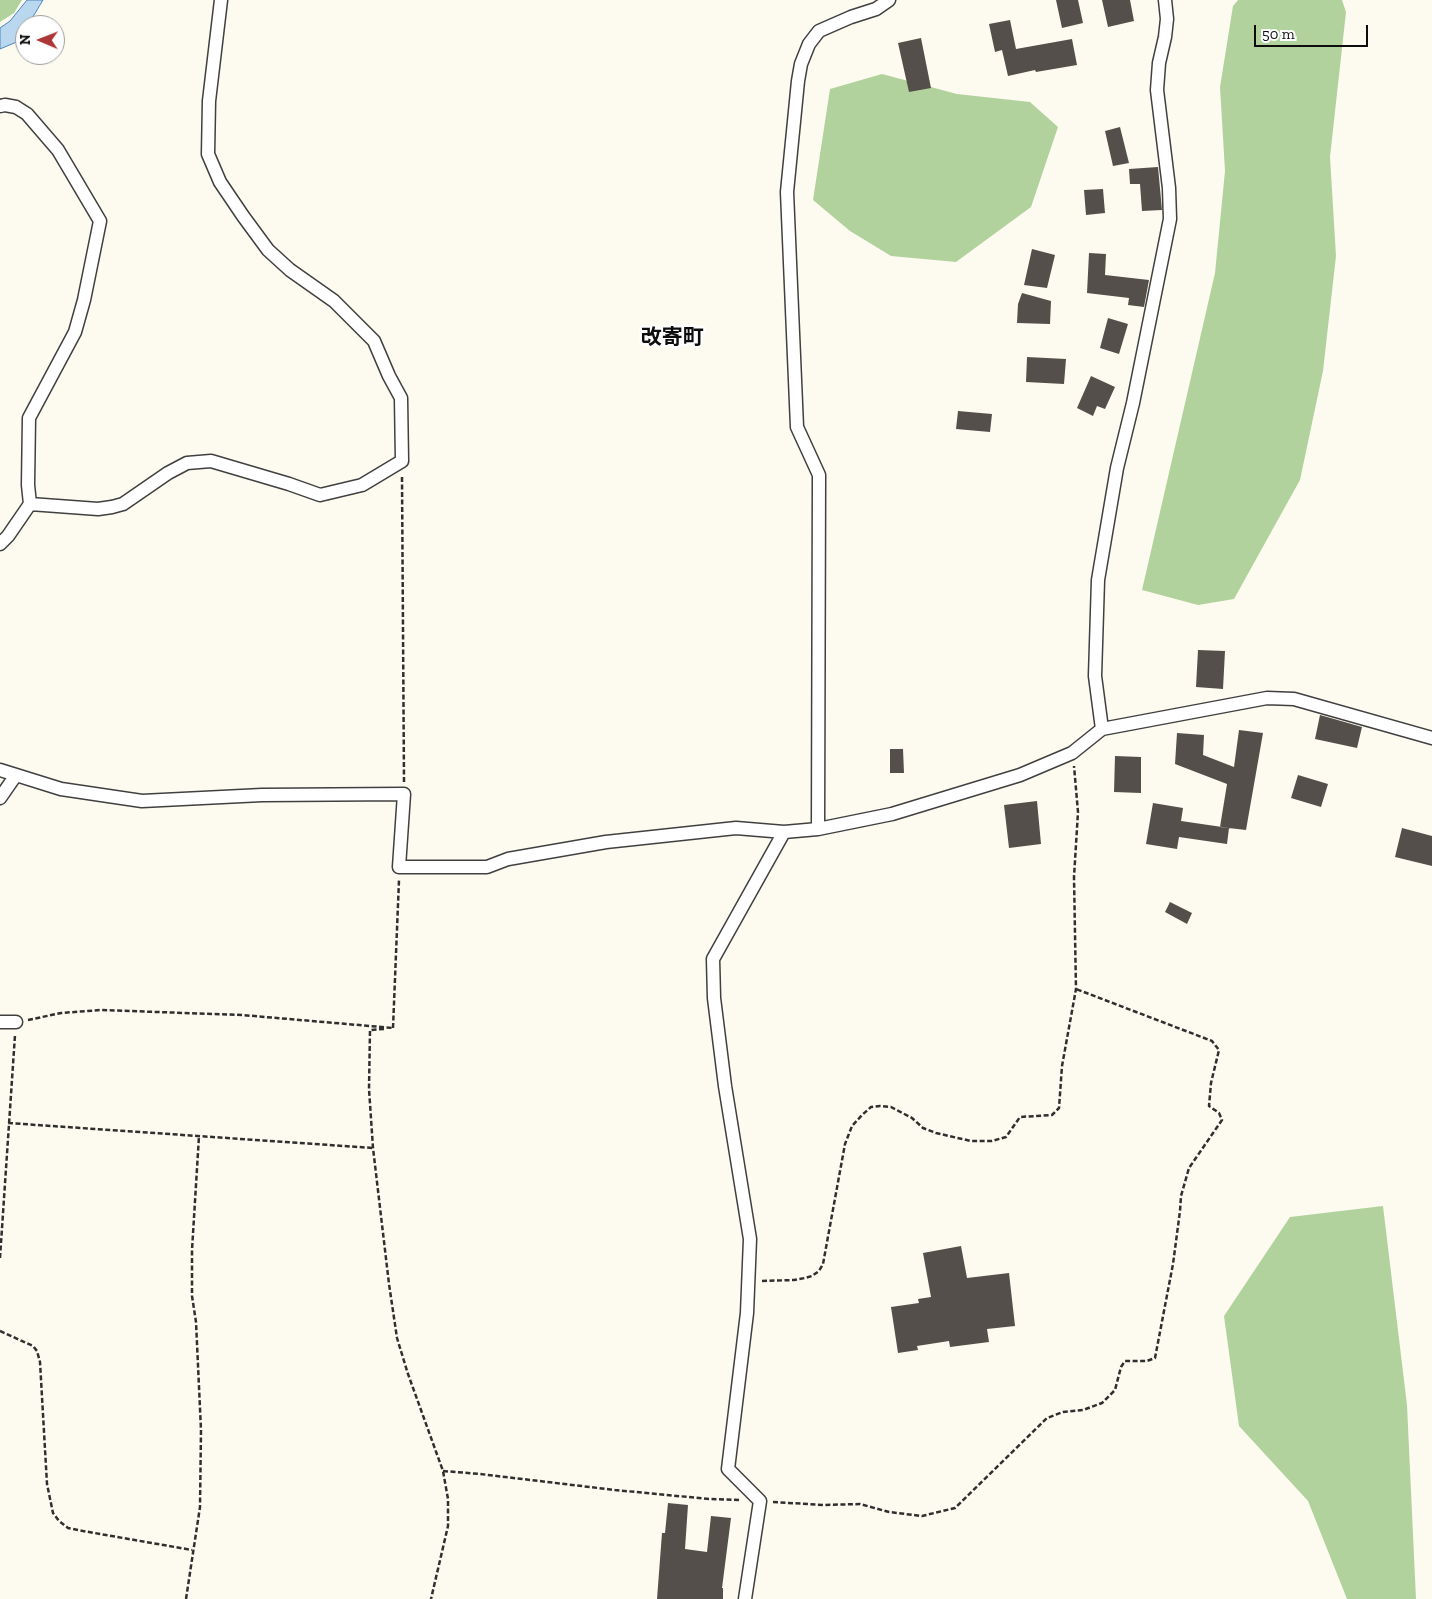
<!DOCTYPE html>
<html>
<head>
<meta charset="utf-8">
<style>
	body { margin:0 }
	#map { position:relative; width:1432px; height:1599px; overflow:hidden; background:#fdfbef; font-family:"Zilla Slab",serif }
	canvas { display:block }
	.north { position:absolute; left:15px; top:15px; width:50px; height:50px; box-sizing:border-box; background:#fff; border:1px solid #9e9e9e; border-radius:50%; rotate:271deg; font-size:14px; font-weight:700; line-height:20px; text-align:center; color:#0d0d0d }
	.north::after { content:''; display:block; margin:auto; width:18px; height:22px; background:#ac3736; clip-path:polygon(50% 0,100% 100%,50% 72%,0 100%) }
	.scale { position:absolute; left:1254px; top:25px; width:114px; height:22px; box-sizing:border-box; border:2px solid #0d0d0d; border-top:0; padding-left:6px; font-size:15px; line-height:18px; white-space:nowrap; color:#0d0d0d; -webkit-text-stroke:4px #fff; paint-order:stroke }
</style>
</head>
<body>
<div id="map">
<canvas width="1432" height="1599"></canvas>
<div class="north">N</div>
<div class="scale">50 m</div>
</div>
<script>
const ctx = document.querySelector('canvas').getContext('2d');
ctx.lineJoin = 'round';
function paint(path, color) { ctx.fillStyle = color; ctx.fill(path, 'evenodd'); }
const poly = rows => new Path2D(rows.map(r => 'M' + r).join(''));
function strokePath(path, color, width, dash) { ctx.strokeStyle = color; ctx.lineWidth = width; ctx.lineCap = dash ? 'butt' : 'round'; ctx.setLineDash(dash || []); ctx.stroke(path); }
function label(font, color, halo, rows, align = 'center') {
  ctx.font = font + ' "Zilla Slab","Noto Sans JP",serif'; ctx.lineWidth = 5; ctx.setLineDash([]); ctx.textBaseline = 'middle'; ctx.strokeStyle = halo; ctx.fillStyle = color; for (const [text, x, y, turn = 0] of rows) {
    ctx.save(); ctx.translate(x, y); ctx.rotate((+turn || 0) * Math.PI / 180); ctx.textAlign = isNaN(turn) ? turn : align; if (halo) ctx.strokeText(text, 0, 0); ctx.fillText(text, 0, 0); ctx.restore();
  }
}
paint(poly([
	[0,0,22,0,14,13,0,22],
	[1238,0,1342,0,1346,12,1330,157,1336,256,1323,371,1300,480,1234,599,1198,605,1142,590,1215,273,1225,171,1220,87,1233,6],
	[882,74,957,94,1030,102,1058,127,1031,207,956,262,891,256,850,231,813,200,830,89],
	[1383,1206,1407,1405,1416,1599,1347,1599,1308,1501,1239,1426,1224,1316,1290,1217]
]), '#b2d29d');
const water = poly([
	[27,0,43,0,28,25,25,25,25,31,19,41,0,49,0,28,10,21,27,0]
]);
paint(water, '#b9d7ee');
strokePath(water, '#4987bd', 1);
paint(poly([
	[1056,0,1078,0,1083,23,1062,28],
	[1102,0,1130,0,1134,21,1108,27],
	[1010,20,1016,49,1072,39,1077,65,1036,72,1035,70,1008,76,1002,50,995,52,989,24],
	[921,38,931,88,909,92,898,43],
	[1120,127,1129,163,1113,166,1105,131],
	[1158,167,1162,210,1142,211,1140,184,1130,184,1129,169],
	[1103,189,1105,213,1086,215,1084,190],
	[1032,249,1055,255,1047,288,1024,285],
	[1089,253,1106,254,1105,275,1149,280,1144,307,1128,305,1129,298,1087,293],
	[1022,293,1051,301,1050,324,1017,323,1018,304],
	[1108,318,1128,324,1119,354,1100,348],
	[1027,357,1066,359,1064,384,1026,382],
	[1091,376,1115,387,1105,409,1097,406,1093,416,1077,408],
	[958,411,992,414,990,432,956,429],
	[1198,650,1225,651,1223,689,1196,687],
	[1320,715,1362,727,1357,748,1315,739],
	[1239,730,1263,733,1246,830,1220,827,1227,784,1175,764,1177,733,1204,735,1203,755,1234,767],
	[890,749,903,749,904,773,890,773],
	[1115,756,1141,757,1141,793,1114,792],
	[1298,775,1328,784,1321,807,1291,798],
	[1037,801,1041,844,1009,848,1004,805],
	[1153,803,1183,808,1181,821,1229,828,1227,844,1179,837,1177,849,1146,844],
	[1402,828,1432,836,1432,866,1395,857],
	[1170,902,1192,913,1187,924,1165,912],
	[961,1246,967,1278,1009,1273,1015,1326,987,1329,989,1342,950,1347,949,1341,917,1346,918,1350,898,1353,891,1307,919,1303,918,1299,931,1297,923,1253],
	[668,1503,688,1505,685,1549,707,1552,711,1516,731,1518,722,1588,723,1588,723,1599,657,1599,662,1533,665,1533]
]), '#544f4a');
const street = poly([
	[0,106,5,105,16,107,27,114,58,150,100,221,84,300,75,332,29,418,28,485,30,504,8,536,0,544],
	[30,504,98,509,112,507,123,504,168,473,187,463,211,461,289,484,320,495,362,485,402,461,401,398,389,376,374,341,334,301,290,270,268,250,243,216,220,182,208,154,209,101,221,0],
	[1102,729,1095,676,1098,580,1117,468,1133,403,1170,219,1169,188,1157,90,1159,63,1165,37,1167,19,1165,0],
	[0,770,61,789,142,801,262,795,404,794,399,867,487,867,508,859,606,842,736,828,784,832,818,829,892,814,1020,775,1072,753,1102,729,1267,698,1294,699,1432,738],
	[0,798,16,775],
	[818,829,819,475,797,427,787,192,798,81,801,64,809,44,819,31,851,17,876,9,889,0],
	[0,1022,16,1022],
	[745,1599,760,1501,728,1469,747,1313,750,1239,725,1086,714,998,713,959,784,832]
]);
strokePath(street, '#404040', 15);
strokePath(poly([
	[402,477,404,782],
	[28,1020,61,1013,101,1010,242,1015,393,1028],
	[393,1028,399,880],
	[384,1029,370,1030,369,1089,373,1148,389,1284,397,1338,408,1374,443,1471,448,1499,448,1526,431,1599],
	[8,1123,373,1148],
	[0,1258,15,1035],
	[762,1281,794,1280,805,1278,812,1276,819,1271,823,1264,845,1144,852,1126,862,1115,871,1107,880,1106,891,1107,912,1118,923,1128,936,1133,971,1141,992,1141,1006,1137,1020,1117,1052,1115,1059,1108,1062,1066,1076,989,1074,877,1078,812,1074,766],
	[0,1331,33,1346,37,1351,40,1362,47,1484,53,1513,59,1521,68,1528,83,1531,192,1550],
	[443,1471,480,1474,615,1490,709,1499,740,1500],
	[773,1502,824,1505,860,1504,889,1512,922,1516,955,1508,1047,1418,1063,1412,1083,1410,1102,1403,1115,1390,1121,1367,1125,1361,1147,1361,1155,1358,1173,1264,1180,1211,1181,1196,1189,1168,1222,1120,1219,1113,1209,1106,1211,1083,1219,1050,1212,1041,1076,989],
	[186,1599,200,1507,201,1430,196,1322,192,1296,192,1250,199,1136]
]), '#2f2f2f', 2.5, [5, 2.5]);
strokePath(street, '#fff', 12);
label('bold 21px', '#0d0d0d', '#fff', [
	["改寄町",672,338]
]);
</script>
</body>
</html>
